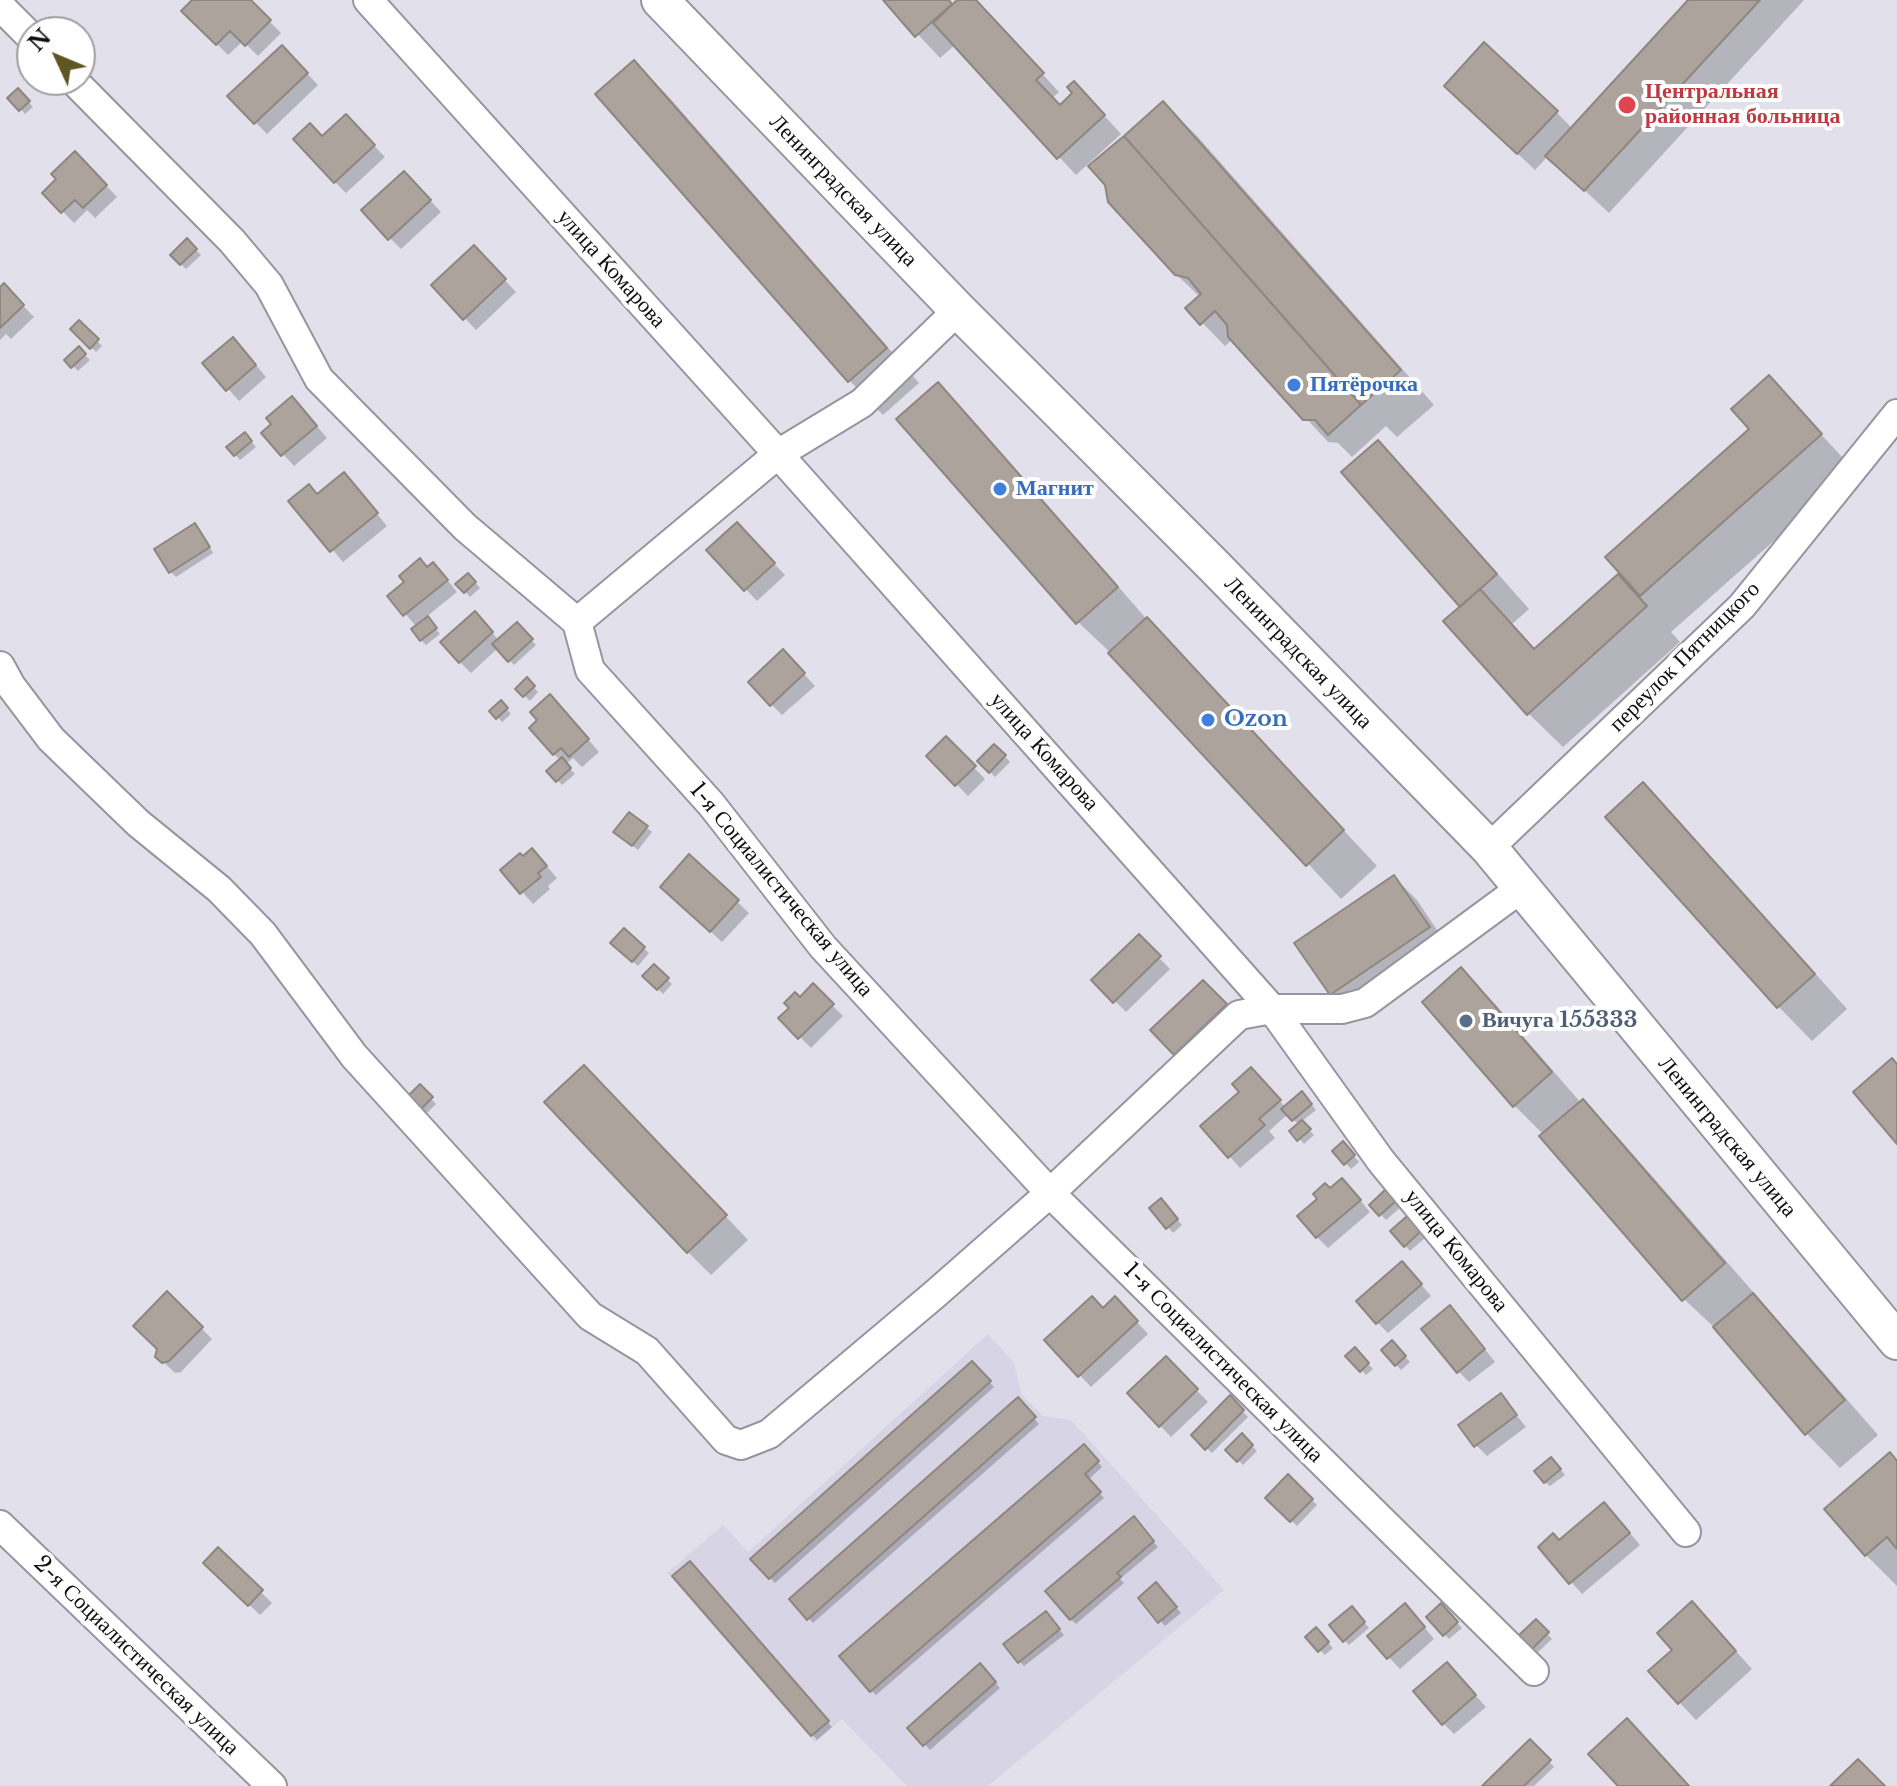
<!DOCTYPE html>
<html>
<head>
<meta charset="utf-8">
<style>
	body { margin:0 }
	#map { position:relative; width:1897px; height:1786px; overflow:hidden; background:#e2e1eb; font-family:"Libre Baskerville",serif }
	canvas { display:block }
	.north { position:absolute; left:16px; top:16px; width:80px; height:80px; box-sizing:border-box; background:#fff; border:2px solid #9f9fa0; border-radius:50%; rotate:314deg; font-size:22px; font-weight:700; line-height:32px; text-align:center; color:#0f0e11 }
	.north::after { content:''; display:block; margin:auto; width:28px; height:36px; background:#5f5623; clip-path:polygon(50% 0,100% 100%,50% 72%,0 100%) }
</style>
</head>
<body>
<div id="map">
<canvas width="1897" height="1786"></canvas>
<div class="north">N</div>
</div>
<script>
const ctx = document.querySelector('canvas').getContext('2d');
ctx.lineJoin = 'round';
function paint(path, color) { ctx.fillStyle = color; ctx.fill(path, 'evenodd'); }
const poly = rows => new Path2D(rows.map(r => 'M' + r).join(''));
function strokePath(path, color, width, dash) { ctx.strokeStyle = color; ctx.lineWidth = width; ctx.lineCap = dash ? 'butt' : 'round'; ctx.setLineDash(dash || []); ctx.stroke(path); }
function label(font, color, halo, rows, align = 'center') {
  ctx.font = font + ' "Libre Baskerville",serif'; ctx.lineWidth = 8; ctx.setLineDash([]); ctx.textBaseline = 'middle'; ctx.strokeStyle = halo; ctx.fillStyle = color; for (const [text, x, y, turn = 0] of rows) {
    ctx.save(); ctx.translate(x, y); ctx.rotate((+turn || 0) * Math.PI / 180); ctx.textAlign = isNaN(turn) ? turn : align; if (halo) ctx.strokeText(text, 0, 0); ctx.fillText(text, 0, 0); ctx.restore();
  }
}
paint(poly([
	[988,1334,1014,1363,1022,1395,1043,1416,1071,1420,1224,1590,988,1786,907,1786,842,1719,815,1743,667,1573,723,1525,748,1552]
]), '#d7d4e5');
paint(poly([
	[195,0,248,0,281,33,258,56,243,41,228,55,184,11],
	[886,0,949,0,954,5,960,0,974,0,1059,92,1052,98,1060,107,1091,101,1121,134,1076,175,955,45,940,58],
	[1690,0,1804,0,1609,213,1548,156,1535,170,1464,103,1556,112,1573,129],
	[282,47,318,85,267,134,230,96],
	[634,62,668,96,919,383,883,415,849,380],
	[18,91,33,107,25,114,10,98],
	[1163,103,1198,137,1434,405,1397,437,1386,426,1352,457,1338,443,1328,442,1233,339,1225,346,1188,308,1200,297,1176,274],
	[346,117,385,157,346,193,335,182,323,139],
	[75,153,117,197,95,218,87,210,74,223,45,193,59,179],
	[415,184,441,212,401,249,390,238],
	[187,241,201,255,186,269,172,255],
	[474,248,516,292,476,330,434,285],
	[4,286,34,317,11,339,6,334,0,340,0,290],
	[79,323,102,346,96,352,73,329],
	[79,349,90,360,78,371,67,360],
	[244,351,266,377,239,401,205,363],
	[1769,378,1854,470,1671,632,1680,642,1563,747,1528,713,1463,607,1378,442,1412,477,1529,609,1512,624,1536,650,1634,588,1752,429],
	[938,385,972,419,1150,623,1377,866,1341,899,1113,655,1078,622],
	[303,410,327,438,294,466,264,433],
	[249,439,256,447,240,460,229,447],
	[354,486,387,526,343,562,291,501],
	[737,525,785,575,757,601,709,551],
	[200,530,213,553,176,577,171,572],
	[428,569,444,576,457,592,426,617,440,634,426,645,421,640,417,627,389,596],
	[468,575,480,588,470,597,458,584],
	[517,624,536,645,514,665,498,648,471,673,460,662,486,625,499,641],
	[794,663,815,686,782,715,771,704],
	[527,680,538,692,530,701,518,689],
	[501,703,511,714,502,722,492,711],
	[561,708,599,752,582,767,573,758,566,764,575,774,562,785,549,771,561,761,554,754],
	[946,739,985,779,968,796,929,756],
	[995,746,1010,762,995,777,980,761],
	[1643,785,1677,819,1847,1009,1812,1041,1778,1006],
	[629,814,652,832,638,850,621,836],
	[690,857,749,913,722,942,674,898],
	[543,862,557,878,548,886,550,889,533,904,503,870],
	[1394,877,1417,900,1451,951,1354,1017,1331,994],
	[624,931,649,953,638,966,618,948],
	[1139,937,1170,969,1126,1012,1094,980],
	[654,967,672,984,663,994,645,976],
	[1461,970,1495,1004,1581,1103,1583,1102,1617,1136,1878,1435,1840,1468,1806,1433,1719,1332,1684,1299,1544,1135,1515,1106],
	[1203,983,1236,1017,1186,1064,1153,1030],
	[813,986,843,1016,811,1048,781,1018],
	[1262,1081,1286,1108,1307,1099,1316,1110,1301,1122,1314,1135,1304,1144,1292,1131,1299,1125,1288,1114,1269,1131,1275,1138,1240,1168,1203,1126],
	[420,1087,436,1104,426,1114,410,1097],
	[607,1090,748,1240,711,1275,688,1252],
	[1343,1144,1359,1162,1351,1169,1335,1151],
	[1330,1191,1353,1192,1370,1212,1328,1248,1317,1237],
	[1386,1192,1401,1207,1386,1220,1372,1205],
	[1166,1206,1182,1225,1173,1233,1152,1208],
	[1407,1218,1425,1238,1410,1251,1393,1232],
	[1413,1275,1431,1296,1388,1333,1377,1322],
	[167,1294,212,1339,181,1372,175,1373,157,1356],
	[1126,1310,1148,1334,1091,1387,1047,1340],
	[1461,1319,1495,1362,1469,1382,1458,1371],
	[1392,1343,1410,1362,1401,1370,1383,1350],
	[1355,1350,1373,1369,1366,1375,1348,1356],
	[1166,1359,1208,1402,1171,1437,1130,1394],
	[972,1363,994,1387,775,1583,753,1559],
	[1501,1396,1526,1427,1487,1456,1476,1445],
	[1230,1398,1248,1417,1212,1453,1193,1435],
	[1018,1400,1039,1424,813,1623,791,1599],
	[1242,1436,1257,1451,1243,1465,1228,1450],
	[1084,1446,1102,1467,1088,1480,1104,1498,876,1695,871,1690],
	[1897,1462,1897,1586,1866,1555],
	[1556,1464,1565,1475,1550,1486,1545,1482],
	[1288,1477,1317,1505,1297,1526,1268,1498],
	[1615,1516,1640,1545,1582,1594,1540,1547,1560,1542],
	[1138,1524,1158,1547,1120,1579,1124,1583,1076,1624,1071,1619],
	[218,1550,272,1603,260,1615,206,1563],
	[695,1568,832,1727,817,1740,675,1576],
	[1161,1590,1181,1613,1165,1626,1141,1598],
	[1441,1606,1462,1628,1449,1639,1428,1618],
	[1357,1614,1369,1628,1349,1645,1344,1640],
	[1416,1617,1434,1639,1400,1669,1369,1636],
	[1050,1619,1064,1635,1024,1666,1019,1661],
	[1709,1621,1752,1669,1696,1720,1679,1702],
	[1536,1622,1552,1639,1537,1653,1521,1636],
	[1315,1630,1333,1648,1325,1655,1307,1637],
	[980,1666,1000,1688,930,1750,910,1728],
	[1458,1676,1486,1707,1454,1734,1443,1723],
	[1530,1742,1554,1767,1534,1786,1485,1786]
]), '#0003');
const building = poly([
	[192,0,251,0,271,20,245,46,230,31,216,45,181,11,192,0],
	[883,0,949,0,952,4,915,37,883,0],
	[957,0,976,0,1044,73,1036,80,1060,105,1072,93,1067,87,1074,81,1105,115,1057,159,933,23,957,0],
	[1688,0,1760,0,1584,191,1545,156,1688,0],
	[1484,42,1558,111,1517,154,1444,86,1484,42],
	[282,45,308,73,254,124,227,96,282,45],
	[634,60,887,348,848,382,595,94,634,60],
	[18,88,30,101,19,111,7,98,18,88],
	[1163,101,1401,370,1361,405,1124,136,1163,101],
	[346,114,375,145,334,183,293,139,310,123,322,136,346,114],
	[1124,136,1361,405,1328,435,1315,420,1303,420,1228,337,1227,325,1215,311,1200,325,1185,308,1201,294,1188,278,1175,275,1108,202,1105,185,1088,166,1124,136],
	[75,151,107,185,83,208,75,200,61,213,42,193,56,179,51,174,75,151],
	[404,171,431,200,388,240,361,210,404,171],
	[187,238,197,249,180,265,170,255,187,238],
	[474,245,506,279,463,320,431,285,474,245],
	[4,283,24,305,0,328,0,287,4,283],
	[79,320,99,339,90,349,70,329,79,320],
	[233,337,256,365,226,391,202,363,233,337],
	[79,346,86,354,71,368,64,360,79,346],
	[1769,375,1822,434,1640,596,1605,557,1749,429,1731,409,1769,375],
	[938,382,1118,587,1076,624,896,419,938,382],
	[292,396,317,426,281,456,261,433,271,424,266,418,292,396],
	[245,432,252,441,234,456,226,447,245,432],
	[1378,440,1497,574,1460,607,1341,472,1378,440],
	[344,472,378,513,330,552,288,501,309,484,317,494,344,472],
	[737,522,775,563,744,591,706,550,737,522],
	[195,523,210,547,169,573,154,549,195,523],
	[420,558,427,567,433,562,448,580,403,616,387,596,404,582,399,576,420,558],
	[468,573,476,582,464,593,455,584,468,573],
	[1618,574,1647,606,1527,715,1443,621,1480,589,1534,649,1618,574],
	[475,611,493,632,459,663,440,642,475,611],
	[428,616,437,628,420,641,411,629,428,616],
	[1147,617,1344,830,1306,866,1108,653,1147,617],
	[517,622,533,639,508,662,492,644,517,622],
	[783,649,805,673,770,706,748,682,783,649],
	[527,677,535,686,523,697,515,689,527,677],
	[550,694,589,739,569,757,561,748,553,755,529,728,537,720,530,712,550,694],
	[501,700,508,708,496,719,489,711,501,700],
	[946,736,976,766,955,786,926,756,946,736],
	[994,744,1006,755,989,773,977,761,994,744],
	[562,757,571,768,556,782,546,771,562,757],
	[1643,782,1815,974,1777,1008,1605,817,1643,782],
	[629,812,648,826,632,846,613,832,629,812],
	[532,848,547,866,538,873,541,877,520,894,500,870,520,853,523,856,532,848],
	[689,854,739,900,710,932,660,887,689,854],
	[1394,875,1430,927,1330,995,1294,943,1394,875],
	[624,928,645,947,632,962,610,943,624,928],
	[1139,934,1161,956,1113,1003,1091,980,1139,934],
	[654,964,669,978,657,990,642,976,654,964],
	[1461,967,1552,1072,1513,1107,1422,1002,1461,967],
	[1203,980,1227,1004,1174,1055,1150,1030,1203,980],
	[813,983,834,1004,798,1039,778,1018,789,1008,784,1003,795,992,800,997,813,983],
	[1892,1058,1897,1064,1897,1144,1853,1092,1892,1058],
	[584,1065,727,1215,687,1253,544,1102,584,1065],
	[1251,1067,1281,1100,1259,1119,1265,1125,1228,1158,1200,1126,1239,1092,1232,1084,1251,1067],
	[420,1084,433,1097,420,1110,407,1097,420,1084],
	[1302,1091,1312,1104,1292,1121,1281,1109,1302,1091],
	[1583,1099,1725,1263,1682,1301,1539,1136,1583,1099],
	[1302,1120,1311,1129,1297,1141,1289,1131,1302,1120],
	[1343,1141,1355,1155,1344,1165,1332,1151,1343,1141],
	[1342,1178,1361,1200,1316,1238,1297,1216,1317,1199,1313,1194,1325,1183,1330,1188,1342,1178],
	[1386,1189,1397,1200,1379,1216,1369,1205,1386,1189],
	[1161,1198,1178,1219,1166,1229,1149,1208,1161,1198],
	[1407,1216,1421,1231,1404,1247,1390,1231,1407,1216],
	[1402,1261,1422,1284,1376,1324,1356,1301,1402,1261],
	[167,1291,203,1327,169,1361,162,1363,155,1357,157,1349,133,1326,167,1291],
	[1753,1293,1845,1400,1805,1435,1713,1327,1753,1293],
	[1092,1296,1103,1308,1115,1296,1138,1321,1078,1377,1044,1340,1092,1296],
	[1450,1305,1485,1349,1457,1373,1421,1329,1450,1305],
	[1392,1340,1406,1356,1395,1366,1381,1350,1392,1340],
	[1355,1347,1369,1363,1360,1372,1345,1356,1355,1347],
	[1166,1356,1198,1389,1159,1427,1127,1393,1166,1356],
	[972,1361,991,1381,769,1579,750,1559,972,1361],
	[1501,1393,1517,1415,1474,1447,1458,1425,1501,1393],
	[1230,1395,1244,1410,1205,1450,1191,1435,1230,1395],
	[1018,1397,1036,1417,807,1620,789,1599,1018,1397],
	[1242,1433,1253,1445,1237,1462,1225,1450,1242,1433],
	[1084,1444,1099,1461,1085,1474,1101,1492,870,1692,839,1656,1084,1444],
	[1890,1452,1897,1461,1897,1549,1887,1537,1865,1556,1824,1509,1890,1452],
	[1551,1457,1561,1469,1544,1483,1534,1471,1551,1457],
	[1288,1474,1313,1499,1290,1522,1265,1498,1288,1474],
	[1604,1502,1630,1533,1569,1584,1538,1547,1553,1533,1559,1540,1604,1502],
	[1134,1516,1154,1541,1117,1573,1121,1577,1070,1620,1045,1591,1134,1516],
	[218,1547,263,1590,248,1606,203,1563,218,1547],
	[690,1561,829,1721,811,1736,672,1576,690,1561],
	[1156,1582,1177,1607,1158,1623,1138,1598,1156,1582],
	[1692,1601,1736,1651,1678,1704,1648,1671,1672,1650,1657,1633,1692,1601],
	[1405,1603,1425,1627,1387,1659,1367,1636,1405,1603],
	[1441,1603,1458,1622,1443,1636,1426,1617,1441,1603],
	[1352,1606,1365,1622,1343,1642,1329,1625,1352,1606],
	[1046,1611,1060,1629,1018,1663,1003,1644,1046,1611],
	[1536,1619,1549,1632,1531,1650,1518,1636,1536,1619],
	[1316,1627,1329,1642,1318,1652,1305,1637,1316,1627],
	[1447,1662,1476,1695,1442,1725,1413,1691,1447,1662],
	[980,1663,996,1682,923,1746,907,1728,980,1663],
	[1627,1718,1689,1786,1618,1786,1588,1754,1627,1718],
	[1530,1739,1551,1760,1524,1786,1482,1786,1530,1739],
	[1858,1759,1885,1786,1830,1786,1858,1759]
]);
paint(building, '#aca39d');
strokePath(building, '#8e867f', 2);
const minor = poly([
	[368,0,778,454,1272,1009,1381,1161,1686,1532],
	[0,6,32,38],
	[73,80,232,241,269,285,319,379,465,527,577,622,590,670,711,804,823,947,1050,1193,1534,1671],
	[577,622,778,454,862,403,958,310],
	[0,666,11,686,51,739,138,823,219,889,263,934,354,1056,590,1316,647,1351,726,1440,741,1445,769,1434,934,1295,1050,1193,1239,1015,1272,1009,1342,1009,1365,1003,1520,889],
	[1489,848,1742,606,1897,414],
	[0,1525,272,1786]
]);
const major = poly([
	[660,0,958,310,1213,565,1489,848,1897,1341]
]);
strokePath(minor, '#96949e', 32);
strokePath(major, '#96949e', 40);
strokePath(minor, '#fff', 28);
strokePath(major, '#fff', 36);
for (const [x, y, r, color] of [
	[1627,105,10,"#e0444e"],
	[1294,385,8,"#3f7fe0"],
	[1000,489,8,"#3f7fe0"],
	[1208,720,8,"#3f7fe0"],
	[1466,1021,8,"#5c6f8a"]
]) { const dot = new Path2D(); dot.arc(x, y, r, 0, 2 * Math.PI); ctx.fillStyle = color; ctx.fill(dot); strokePath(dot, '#fff', 3); }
label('bold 22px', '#be3a42', '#fff', [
	["Центральная",1645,92],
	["районная больница",1645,117]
], 'left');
label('22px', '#0f0e11', '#fff', [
	["Ленинградская улица",843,191,46],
	["улица Комарова",611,269,48],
	["Ленинградская улица",1298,653,46],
	["переулок Пятницкого",1685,657,-45],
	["улица Комарова",1044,752,48],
	["1-я Социалистическая улица",781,890,50],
	["Ленинградская улица",1727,1137,50],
	["улица Комарова",1456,1251,51],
	["1-я Социалистическая улица",1223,1363,45],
	["2-я Социалистическая улица",136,1656,44]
]);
label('bold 22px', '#366cbe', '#fff', [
	["Пятёрочка",1310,385],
	["Магнит",1016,489],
	["Ozon",1224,720]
], 'left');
label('bold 22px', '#4e5e75', '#fff', [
	["Вичуга 155333",1482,1021]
], 'left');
</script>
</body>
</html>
